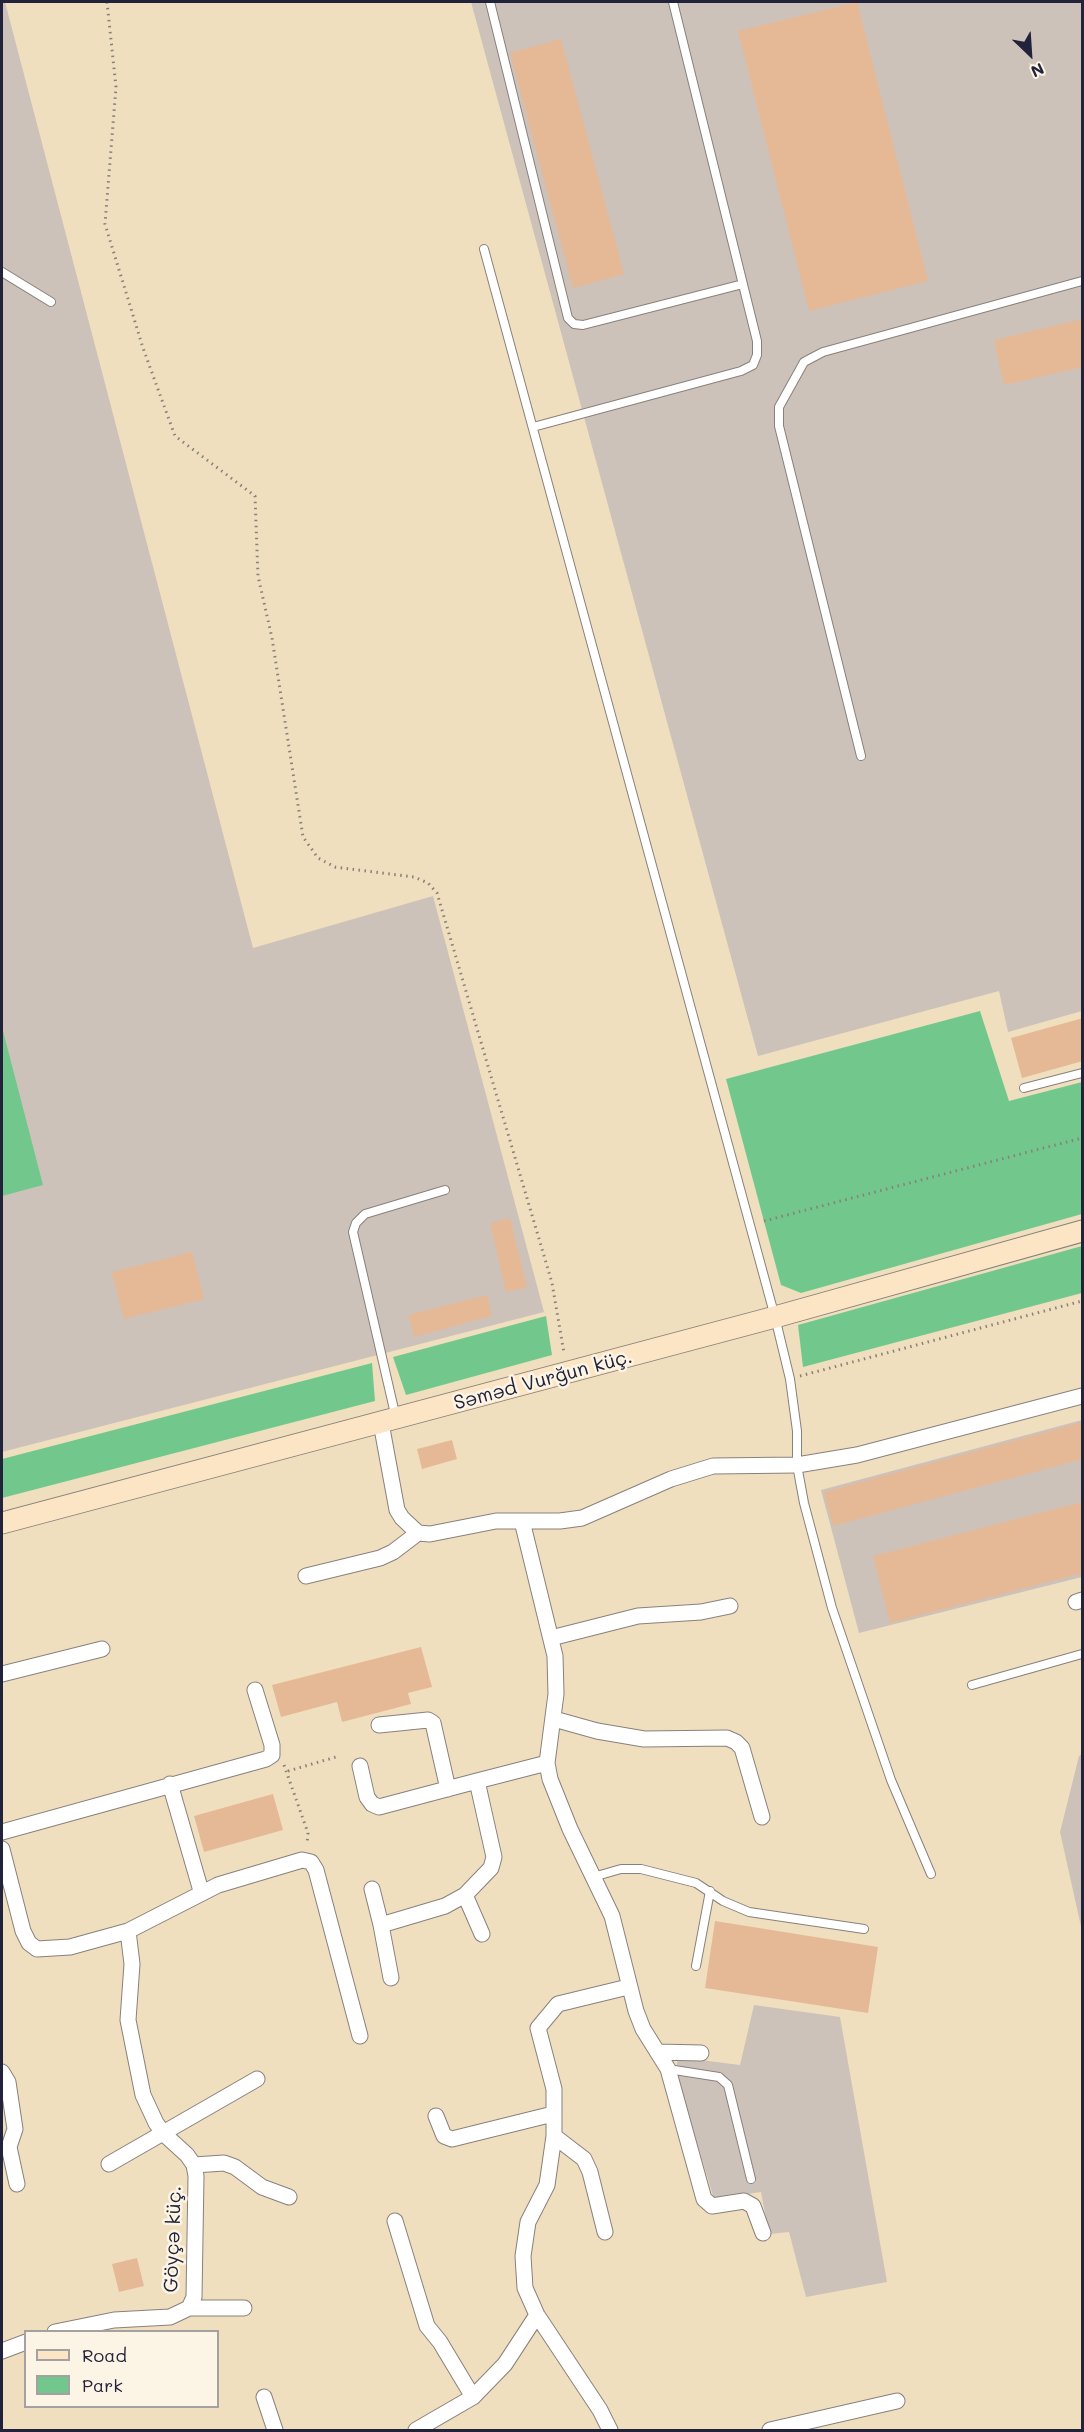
<!DOCTYPE html>
<html>
<head>
<meta charset="utf-8">
<style>
	body { margin:0 }
	#map { position:relative; width:1084px; height:2432px; overflow:hidden; background:#f0dfbe; font-family:Mali,sans-serif }
	canvas { display:block }
	.frame { position:absolute; inset:0; border:3px solid #22223b; pointer-events:none }
	.legend { position:absolute; left:24px; top:2330px; width:195px; height:78px; box-sizing:border-box; background:#fcf5e5; border:2px solid #a5a1a1; margin:0; padding:8px 10px; list-style:none; font-size:18px; color:#22223b }
	.legend li { display:flex; align-items:center; gap:12px; height:30px }
	.legend b { width:30px; border:2px solid #a5a1a1 }
	.north { position:absolute; left:1000px; top:24px; width:60px; height:60px; -webkit-text-stroke:4px #fcf5e5; paint-order:stroke; rotate:155deg; font-size:16px; font-weight:700; line-height:24px; text-align:center; color:#22223b }
	.north::after { content:''; display:block; margin:auto; width:21px; height:27px; background:#22223b; clip-path:polygon(50% 0,100% 100%,50% 72%,0 100%) }
</style>
</head>
<body>
<div id="map">
<canvas width="1084" height="2432"></canvas>
<div class="frame"></div>
<ul class="legend">
<li><b style="height:8px;background:#fce5c4"></b>Road</li>
<li><b style="height:16px;background:#72c88c"></b>Park</li>
</ul>
<div class="north">N</div>
</div>
<script>
const ctx = document.querySelector('canvas').getContext('2d');
ctx.lineJoin = 'round';
function paint(path, color) { ctx.fillStyle = color; ctx.fill(path, 'evenodd'); }
const poly = rows => new Path2D(rows.map(r => 'M' + r).join(''));
function strokePath(path, color, width, dash) { ctx.strokeStyle = color; ctx.lineWidth = width; ctx.lineCap = dash ? 'butt' : 'round'; ctx.setLineDash(dash || []); ctx.stroke(path); }
function label(font, color, halo, rows, align = 'center') {
  ctx.font = font + ' Mali,sans-serif'; ctx.lineWidth = 5; ctx.setLineDash([]); ctx.textBaseline = 'middle'; ctx.strokeStyle = halo; ctx.fillStyle = color; for (const [text, x, y, turn = 0] of rows) {
    ctx.save(); ctx.translate(x, y); ctx.rotate((+turn || 0) * Math.PI / 180); ctx.textAlign = isNaN(turn) ? turn : align; if (halo) ctx.strokeText(text, 0, 0); ctx.fillText(text, 0, 0); ctx.restore();
  }
}
paint(poly([
	[2,2,5,2,253,948,433,896,544,1312,2,1452],
	[471,2,1082,2,1082,1011,1008,1032,999,991,758,1056],
	[1082,1420,1082,1577,859,1633,821,1490],
	[1082,1754,1082,1931,1060,1832,1079,1756],
	[754,2005,840,2017,887,2282,806,2297,789,2232,769,2234,761,2192,714,2199,677,2077,677,2057,740,2065]
]), '#cdc2b9');
paint(poly([
	[980,1011,1009,1101,1082,1082,1082,1214,801,1293,781,1285,726,1079],
	[2,1027,43,1185,2,1196],
	[1082,1246,1082,1293,803,1367,798,1325],
	[546,1316,552,1355,406,1395,393,1357],
	[372,1363,375,1401,2,1498,2,1459]
]), '#72c88c');
paint(poly([
	[857,2,928,281,809,311,738,31],
	[561,39,624,274,573,288,510,53],
	[1083,319,1083,367,1004,385,994,340],
	[1083,1018,1083,1061,1022,1078,1011,1038],
	[510,1218,527,1287,506,1292,490,1223],
	[192,1252,204,1299,124,1319,112,1272],
	[487,1295,492,1316,414,1337,408,1315],
	[1083,1422,1083,1459,833,1526,824,1492],
	[452,1440,457,1459,422,1469,417,1449],
	[1083,1502,1083,1573,890,1623,873,1556],
	[421,1647,432,1687,408,1693,411,1704,342,1722,337,1702,281,1717,272,1685],
	[273,1794,283,1830,204,1852,194,1816],
	[715,1921,878,1947,868,2013,705,1988],
	[137,2258,144,2286,119,2292,112,2264]
]), '#e6b996');
const lane = poly([
	[490,2,568,318,574,324,583,325,743,284],
	[484,249,775,1317,790,1379,797,1431,797,1465,804,1503,832,1608,891,1780,931,1874],
	[2,272,51,302],
	[533,427,741,371,753,365,757,355,757,341,673,2],
	[861,756,779,426,779,407,804,362,823,352,1082,281],
	[1024,1088,1082,1073],
	[396,1418,353,1232,356,1223,365,1214,445,1190],
	[972,1685,1082,1654],
	[593,1877,621,1869,641,1869,696,1883,723,1901,749,1912,864,1929],
	[696,1966,710,1891],
	[668,2069,719,2077,728,2085,751,2179]
]);
const street = poly([
	[381,1423,397,1510,402,1518,418,1533,430,1534,496,1521,560,1521,582,1518,671,1479,713,1466,797,1465,857,1455,1082,1396],
	[522,1521,555,1656,556,1694,547,1763,550,1779,570,1829,612,1916,636,2011,643,2029,668,2069,704,2199,712,2206,744,2201,753,2206,763,2233],
	[306,1576,380,1558,393,1552,418,1533],
	[1076,1602,1082,1600],
	[551,1638,638,1616,701,1612,730,1606],
	[2,1674,102,1649],
	[554,1719,597,1731,644,1739,727,1738,736,1742,742,1748,762,1817],
	[379,1725,428,1720,433,1723,448,1789],
	[360,1766,367,1797,372,1804,379,1807,477,1781],
	[170,1784,201,1891],
	[2,1832,266,1759,272,1755,272,1745,255,1690],
	[2,1849,23,1931,29,1943,37,1949,70,1947,128,1931,132,1964,128,2020,143,2095,156,2123,164,2134,187,2155,194,2165,196,2176,194,2297,189,2308,170,2317,114,2320,55,2332],
	[372,1889,381,1925],
	[465,1895,482,1934],
	[128,1931,218,1885,302,1860,311,1862,316,1870,360,2036],
	[391,1978,381,1925,445,1906,465,1895,491,1868,494,1857,477,1781,547,1763],
	[658,2052,701,2053],
	[2,2072,8,2082,15,2129,9,2147,17,2184],
	[436,2116,444,2136,452,2139,553,2114],
	[554,2136,547,2185,528,2222,523,2256,525,2288,537,2315,600,2410,610,2430],
	[109,2164,257,2079],
	[194,2165,224,2163,235,2167,262,2187,289,2197],
	[395,2221,427,2326,440,2342,473,2397],
	[605,2232,590,2172,584,2159,554,2136,554,2089,538,2028,558,2004,628,1987],
	[189,2308,244,2308],
	[2,2351,26,2342],
	[264,2397,275,2430],
	[416,2430,473,2397,505,2364,537,2315],
	[770,2430,897,2401]
]);
const secondary = poly([
	[2,1523,775,1317,1082,1231]
]);
strokePath(lane, '#89807c', 10);
strokePath(street, '#89807c', 17);
strokePath(secondary, '#89807c', 23);
strokePath(poly([
	[107,2,116,87,105,224,143,348,175,436,255,496,258,576,272,638,303,837,318,858,335,867,414,877,428,883,437,893,552,1283,564,1353],
	[764,1221,1082,1138],
	[800,1376,1082,1301],
	[284,1765,308,1833,307,1844],
	[288,1771,336,1757]
]), '#89807c', 3, [1.5, 4.5]);
strokePath(lane, '#fff', 8);
strokePath(street, '#fff', 15);
strokePath(secondary, '#fce5c4', 21);
label('20px', '#22223b', '#fcf5e5', [
	["Səməd Vurğun küç.",543,1380,-15],
	["Göyçə küç.",173,2239,-88]
]);
</script>
</body>
</html>
